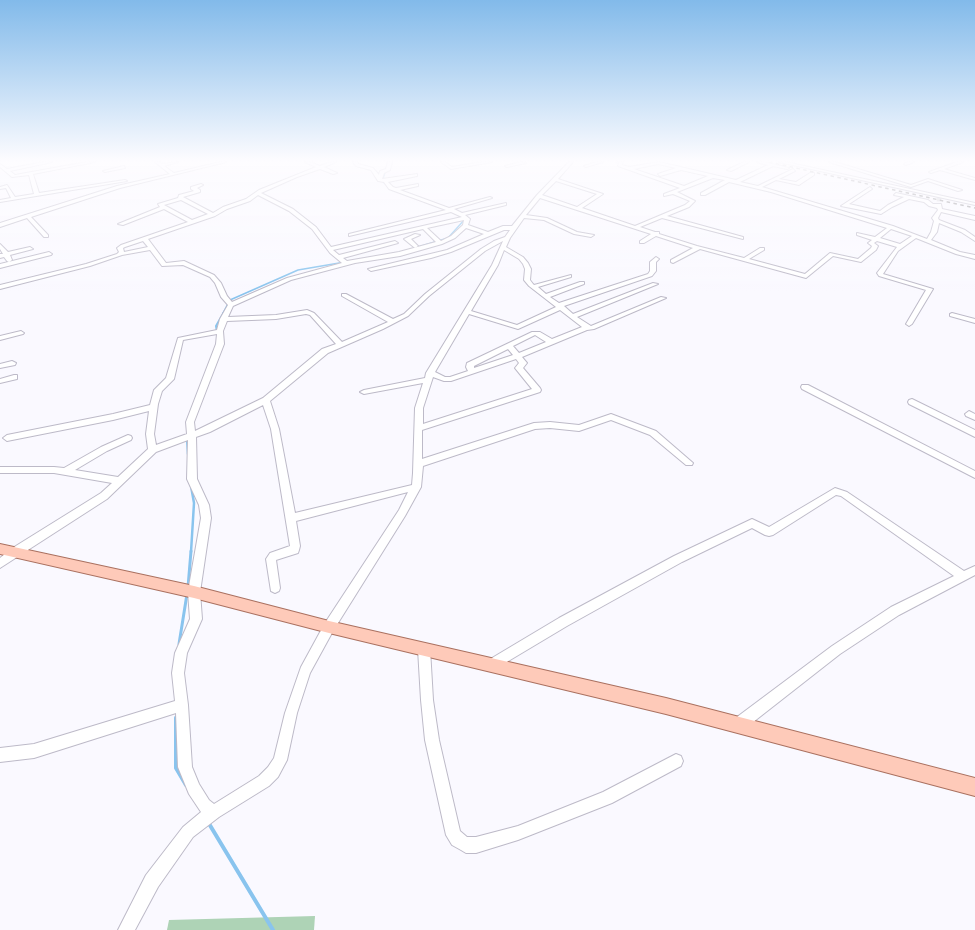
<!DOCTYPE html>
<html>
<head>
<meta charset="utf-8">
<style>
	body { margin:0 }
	canvas { display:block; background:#faf9ff }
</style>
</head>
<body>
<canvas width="975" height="930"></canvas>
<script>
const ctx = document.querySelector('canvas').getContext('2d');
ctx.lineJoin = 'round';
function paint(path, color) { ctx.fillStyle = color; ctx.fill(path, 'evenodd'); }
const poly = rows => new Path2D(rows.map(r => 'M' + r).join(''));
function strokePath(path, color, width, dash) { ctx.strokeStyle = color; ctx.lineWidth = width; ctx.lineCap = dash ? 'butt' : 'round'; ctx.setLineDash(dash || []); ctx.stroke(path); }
paint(poly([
	[315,916,314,930,167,930,169,920]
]), '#aed3b6');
strokePath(poly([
	[388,162,383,179,383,182,388,186],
	[418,247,448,238,465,219],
	[223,313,230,300,298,270,345,262]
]), '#89c4ee', 1.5);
strokePath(poly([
	[217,332,216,326,224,312]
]), '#89c4ee', 2);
strokePath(poly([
	[187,437,188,454],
	[191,552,194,503,191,486]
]), '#89c4ee', 2.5);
strokePath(poly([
	[188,587,191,551],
	[179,644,187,594],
	[176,717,176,719]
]), '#89c4ee', 3);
strokePath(poly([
	[176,718,176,768,186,785],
	[208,822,273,930]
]), '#89c4ee', 4);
strokePath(poly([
	[939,197,939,205]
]), '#d7d6db', 4.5, [4.5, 2.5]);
const minor = poly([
	[44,162,52,162,10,171,15,175,87,162,95,162,33,174,39,193,125,180,127,181,0,202,0,200,11,198,6,188,0,189,0,187,7,185,15,197,34,194,29,175,12,177,0,167,0,164,7,169,44,162],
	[155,162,159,162,162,164,178,162,164,166,174,173,220,162,226,162,120,188,31,217,48,235,48,237,44,237,27,218,0,227,0,223,117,186,170,174,155,162],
	[305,162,310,162,320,166,331,162,336,162,324,167,337,173,333,174,320,169,297,177,261,193,293,209,316,227,331,247,462,217,451,212,349,236,349,234,446,210,389,189,384,182,378,181,371,170,356,166,353,162,357,162,358,164,373,168,379,175,380,171,386,169,388,162,392,162,390,170,384,173,382,179,417,174,417,176,388,182,393,187,396,188,418,184,418,186,400,190,449,208,490,197,492,198,454,209,462,213,506,203,506,205,465,215,470,219,468,225,488,232,503,226,512,226,537,195,569,162,573,162,558,179,603,194,582,208,635,226,685,205,690,201,673,194,664,196,664,194,680,188,618,166,619,163,616,162,623,162,622,165,629,167,659,162,736,180,768,165,757,162,764,162,789,168,787,169,773,166,740,182,758,186,793,169,795,171,779,179,796,182,810,173,814,173,814,175,799,185,776,180,762,187,893,226,927,239,931,232,934,221,932,218,938,210,937,208,929,206,924,202,909,199,892,207,881,214,841,206,870,187,872,189,849,204,880,211,888,205,904,197,894,195,896,193,928,200,933,204,941,204,942,209,975,216,975,220,941,212,938,218,939,220,965,230,975,237,975,241,961,232,939,223,937,232,931,240,960,252,975,255,975,259,956,254,916,238,898,251,883,274,933,289,912,324,909,326,906,324,926,290,879,276,877,273,897,247,877,241,874,243,878,246,876,250,861,262,833,256,806,278,700,249,673,263,671,262,671,260,693,248,656,236,644,243,640,243,640,241,651,234,540,198,526,215,547,218,577,232,594,235,591,237,574,234,544,220,524,218,510,238,506,247,523,257,528,263,531,269,530,280,533,284,534,285,571,275,571,277,538,287,546,294,580,282,584,282,584,284,550,297,559,303,648,274,650,271,650,262,656,257,659,259,656,262,656,271,652,276,564,306,573,314,653,283,658,284,577,317,591,326,661,297,666,298,594,329,587,330,522,357,527,363,523,368,540,388,541,390,540,392,422,430,422,459,534,423,550,422,579,425,611,414,656,431,693,463,692,465,686,465,650,435,611,420,579,431,550,428,535,429,423,466,421,487,405,516,333,631,310,673,297,713,287,760,278,777,269,786,219,817,193,837,158,887,135,930,118,930,146,875,183,827,201,812,189,794,178,767,176,713,34,758,0,762,0,748,34,744,175,701,172,673,175,653,190,619,188,592,201,518,199,505,187,479,188,440,156,452,107,499,0,568,0,558,11,549,101,493,112,483,54,473,0,473,0,467,54,467,64,468,101,447,128,435,131,436,132,438,131,440,107,451,75,470,118,477,148,449,146,434,149,411,113,420,7,441,3,438,7,435,113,414,150,405,154,390,166,378,178,338,217,330,220,319,228,305,221,297,215,283,210,277,183,265,162,266,150,250,122,255,90,266,0,289,0,285,86,264,117,254,119,252,117,248,121,245,188,222,164,209,123,225,118,224,160,207,158,204,178,198,179,195,194,191,191,189,191,187,201,184,203,185,197,188,200,190,200,192,183,197,213,213,223,207,246,199,259,190,316,167,305,162],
	[658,164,676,168,658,174,660,176,681,170,708,176,684,186,634,169,658,164],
	[713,178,725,180,701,193,701,195,705,195,729,182,771,192,887,228,875,237,857,233,857,235,872,240,868,243,872,246,871,248,858,259,830,253,805,274,749,259,764,250,764,248,760,248,744,258,697,246,659,234,659,232,655,232,640,227,662,218,743,239,743,237,667,216,689,207,695,201,677,192,713,178],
	[556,181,597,194,577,207,542,195,556,181],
	[258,195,289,211,312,229,330,253,342,263,287,278,232,302,227,296,221,283,214,275,184,261,166,263,148,239,215,216,227,209,250,201,258,195],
	[181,200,208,214,192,220,164,205,181,200],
	[464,220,463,225,451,236,441,241,427,228,464,220],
	[466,228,484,234,447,250,368,269,371,271,431,258,451,252,504,230,510,230,505,237,494,241,481,249,425,294,404,314,393,319,346,294,342,294,342,296,388,322,342,342,314,313,307,310,276,315,228,317,233,306,291,280,355,263,400,256,442,244,455,238,466,228],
	[423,229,436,242,399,252,347,261,343,258,398,243,395,241,339,255,333,250,423,229],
	[891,229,912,236,900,244,880,238,891,229],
	[143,241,148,247,124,252,123,248,125,247,143,241],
	[503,241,492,265,426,373,425,378,364,390,360,392,364,394,423,383,415,408,413,473,412,485,295,513,279,429,270,401,328,353,383,329,408,316,429,296,485,251,503,241],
	[504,250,519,259,523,264,525,269,524,280,529,286,556,307,517,325,471,311,498,265,504,250],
	[560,310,582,327,552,339,540,332,532,332,467,363,466,367,468,371,450,377,445,377,435,372,469,314,518,329,560,310],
	[306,314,310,315,336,344,322,349,263,398,195,431,194,422,224,344,223,331,227,321,276,319,306,314],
	[217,334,216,344,186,422,187,434,156,445,154,434,158,404,162,391,174,379,183,340,217,334],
	[535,335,546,342,519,353,513,346,535,335],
	[508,349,513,355,474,368,474,366,508,349],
	[516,359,519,363,515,368,532,389,423,424,423,408,433,377,444,381,451,381,516,359],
	[263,405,271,429,290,546,270,553,266,559,271,591,275,593,279,591,280,588,276,560,298,553,299,550,300,546,296,521,408,492,399,510,325,623,301,667,285,713,274,758,268,767,259,776,214,804,209,800,199,784,192,767,188,705,184,673,187,653,202,619,200,592,211,518,209,505,197,479,196,437,210,432,263,405],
	[441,162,445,162,452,167,483,162,492,162,451,169,441,162],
	[521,162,526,163,507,167,505,166,521,162],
	[597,162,603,162,586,167,584,166,597,162],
	[744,162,749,162,731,171,727,170,744,162],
	[779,162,786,162,975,203,975,205,779,162],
	[829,162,835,162,911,185,928,179,962,190,958,191,928,181,911,187,829,162],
	[908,162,914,162,906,165,904,164,908,162],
	[957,162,963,162,944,169,975,178,975,180,940,170,931,173,929,172,957,162],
	[124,166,125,168,105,172,103,171,124,166],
	[415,234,420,235,411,239,418,246,415,248,404,239,415,234],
	[0,244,8,252,30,247,33,249,10,255,12,260,9,262,7,261,4,257,0,258,0,254,3,254,0,249,0,244],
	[49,252,52,254,51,255,0,268,0,264,49,252],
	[952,313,975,319,975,323,950,316,950,314,952,313],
	[21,331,24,333,23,334,0,340,0,336,21,331],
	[12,361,16,363,15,365,0,368,0,364,12,361],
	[14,375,17,375,17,379,0,383,0,379,14,375],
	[802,385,808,385,975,471,975,478,802,389,801,387,802,385],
	[912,399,975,430,975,437,909,404,908,402,909,400,912,399],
	[969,411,975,414,975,420,966,416,965,414,969,411],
	[835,488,847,492,964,571,975,566,975,575,899,615,840,654,743,730,738,732,733,730,731,725,733,720,832,646,891,607,954,576,841,496,836,495,773,535,769,536,765,535,752,528,682,562,567,626,495,669,491,671,487,669,485,665,487,661,559,618,674,556,752,519,769,527,835,488],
	[424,643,428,645,430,649,433,700,439,740,460,831,467,837,476,837,518,826,603,792,676,754,681,756,683,761,681,766,612,803,518,840,476,853,466,853,461,850,452,845,446,835,425,740,421,700,418,649,420,645,424,643]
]);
const major = poly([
	[0,544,194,586,329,621,666,698,975,778,975,796,666,714,329,633,194,598,0,554,0,544]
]);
strokePath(minor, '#bdbac8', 2);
strokePath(major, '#aa7160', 2);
paint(minor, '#fff');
paint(major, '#fecab9');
strokePath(poly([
	[769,162,975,208]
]), '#858489', 1.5, [3.5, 3.5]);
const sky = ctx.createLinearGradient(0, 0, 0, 292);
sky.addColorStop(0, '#82baea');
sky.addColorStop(0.55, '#fdfcff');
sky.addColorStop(1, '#fdfcff00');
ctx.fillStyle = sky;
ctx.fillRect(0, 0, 975, 292);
</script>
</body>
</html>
